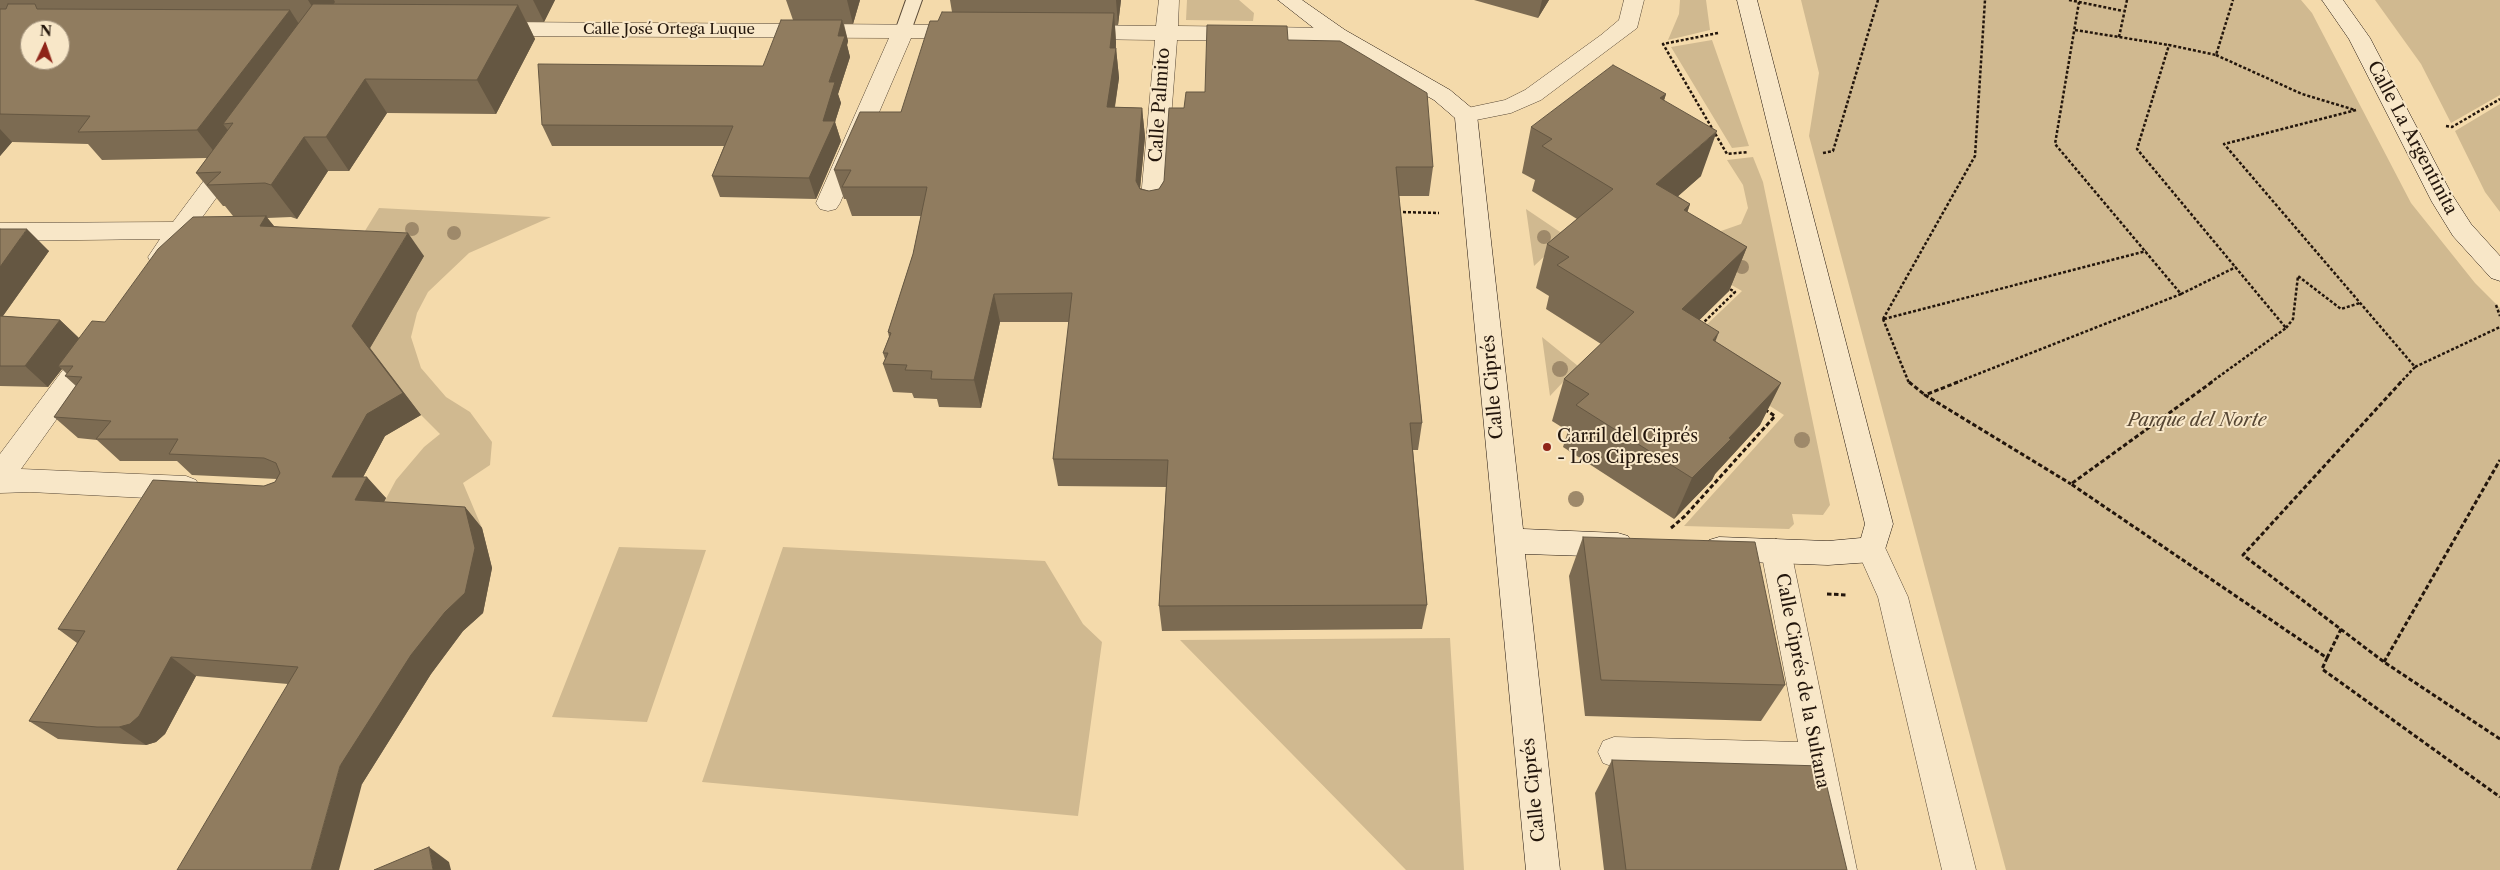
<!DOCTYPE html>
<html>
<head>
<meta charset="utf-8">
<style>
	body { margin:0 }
	#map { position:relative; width:2500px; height:870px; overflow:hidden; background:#f4daab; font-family:"Libre Caslon Text",serif }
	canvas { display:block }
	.north { position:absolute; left:20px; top:20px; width:50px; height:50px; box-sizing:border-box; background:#f8e7c8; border:1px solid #a3937d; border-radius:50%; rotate:3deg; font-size:14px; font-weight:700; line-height:20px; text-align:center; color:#23160c }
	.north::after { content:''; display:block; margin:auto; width:18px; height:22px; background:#8f2418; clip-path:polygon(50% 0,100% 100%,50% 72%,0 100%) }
</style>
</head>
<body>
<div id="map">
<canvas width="2500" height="870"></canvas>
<div class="north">N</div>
</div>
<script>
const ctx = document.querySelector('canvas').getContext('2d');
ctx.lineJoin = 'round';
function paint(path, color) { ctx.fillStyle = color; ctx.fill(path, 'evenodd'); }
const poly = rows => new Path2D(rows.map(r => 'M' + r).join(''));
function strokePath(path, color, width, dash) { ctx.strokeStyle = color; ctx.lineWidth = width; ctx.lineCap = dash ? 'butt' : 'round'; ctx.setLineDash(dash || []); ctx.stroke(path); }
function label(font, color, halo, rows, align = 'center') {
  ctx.font = font + ' "Libre Caslon Text",serif'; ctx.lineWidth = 4; ctx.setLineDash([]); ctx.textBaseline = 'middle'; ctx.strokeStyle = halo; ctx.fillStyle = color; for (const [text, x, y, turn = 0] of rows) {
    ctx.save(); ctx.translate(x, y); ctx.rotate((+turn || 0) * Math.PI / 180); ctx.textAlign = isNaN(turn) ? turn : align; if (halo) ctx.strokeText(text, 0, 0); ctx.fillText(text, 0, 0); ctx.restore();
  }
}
paint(poly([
	[1187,0,1239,0,1254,13,1253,21,1186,20],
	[1680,0,1706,0,1710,30,1668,40,1679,14],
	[1801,0,2301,0,2312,13,2411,203,2475,283,2500,308,2500,870,2006,870,1809,136,1819,73],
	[2375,0,2500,0,2500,95,2451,123,2421,64],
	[1712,40,1749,146,1732,148,1671,47],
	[2500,104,2500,212,2485,192,2455,131],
	[1753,157,1763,182,1830,505,1823,515,1792,514,1794,524,1789,529,1684,526,1784,415,1681,349,1742,291,1688,260,1683,232,1721,231,1741,224,1748,208,1743,185,1727,160],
	[379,208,551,217,469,253,428,292,417,313,411,337,421,368,446,397,470,412,492,442,490,465,463,483,482,528,374,521,396,480,424,447,440,434,421,415,370,348,423,256,352,252],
	[1526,209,1566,236,1534,266],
	[1542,337,1578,366,1550,396],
	[619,547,706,550,647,722,552,717],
	[783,547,1045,561,1083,624,1102,642,1078,816,702,782],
	[1450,638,1464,870,1406,870,1180,640]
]), '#d0b990');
const lane = poly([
	[906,0,922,0,911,31,909,35,903,36,897,35,895,31,906,0]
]);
const street = poly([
	[1159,0,1179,0,1178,26,1337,28,1345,30,1348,35,1345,40,1337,42,1177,40,1164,210,1161,216,1152,218,1143,216,1140,210,1155,40,1079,39,1071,37,1068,32,1071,27,1079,25,1156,26,1159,0],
	[1624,0,1644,0,1637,28,1541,100,1511,113,1466,122,1458,120,1455,115,1458,110,1505,100,1525,90,1601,35,1619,20,1624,0],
	[494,22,963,25,971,27,974,32,971,37,963,39,911,38,840,203,836,209,828,211,820,209,816,203,889,38,494,36,486,34,483,29,486,24,494,22],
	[231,153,239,155,243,161,198,223,204,230,201,236,187,239,169,263,160,266,151,263,148,257,160,239,0,241,0,223,173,222,223,155,231,153],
	[92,340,101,343,105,350,101,357,21,469,186,476,196,480,200,488,196,496,186,500,30,492,0,493,0,454,83,343,92,340],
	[1872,538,1882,541,1908,597,1976,870,1942,870,1878,597,1857,550,1862,541,1872,538],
	[1776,539,1786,542,1791,551,1857,870,1823,870,1804,773,1614,767,1603,763,1598,752,1603,741,1614,737,1798,742,1761,551,1766,542,1776,539]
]);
const secondary = poly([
	[1278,0,1302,0,1345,30,1450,90,1474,110,1477,115,1523,529,1618,533,1628,536,1633,545,1628,554,1618,557,1525,554,1560,870,1526,870,1455,118,1434,100,1329,40,1278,0],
	[1737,0,1757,0,1893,524,1882,559,1872,562,1828,565,1719,561,1709,558,1704,549,1709,540,1719,537,1828,541,1861,538,1865,524,1737,0],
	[2322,0,2343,0,2370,38,2451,193,2471,224,2500,256,2500,281,2491,278,2453,236,2432,202,2349,39,2322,0]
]);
strokePath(lane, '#574734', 2);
strokePath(street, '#574734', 1);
strokePath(secondary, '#23160c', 1);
strokePath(poly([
	[2069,0,2123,11],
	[2075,30,2169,45],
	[1718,33,1663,44,1727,154,1748,152],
	[2119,37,2127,0],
	[2216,55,2302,94,2355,110],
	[2356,110,2224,144,2415,367,2400,383],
	[2446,126,2452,127,2500,99],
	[1823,153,1833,151,1878,0],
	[1398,212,1439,213],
	[2181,294,2236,267],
	[2496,305,2500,316],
	[1883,319,1975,156,1985,0],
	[1883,319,1909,383],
	[1884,319,2146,251],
	[1701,325,1735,292,1728,288],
	[2286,328,2293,319,2298,276,2341,309,2360,303],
	[2415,367,2500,327],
	[1955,383,2181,294,2055,144,2079,2],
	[2210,383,2286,328,2137,149,2169,45,2216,55,2233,0]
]), '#23160c', 2.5, [3, 2]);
strokePath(poly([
	[1909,382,1925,395],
	[1958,382,1925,395,2071,484],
	[2212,382,2071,484,2327,658,2322,669,2500,797],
	[2401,382,2243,555,2384,662,2500,739],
	[1671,528,1685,516,1775,416,1764,409],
	[1827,594,1848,595],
	[2327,658,2341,629],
	[2384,662,2500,460]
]), '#23160c', 3, [4.5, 2.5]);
paint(lane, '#f8e7c8');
paint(street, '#f8e7c8');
paint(secondary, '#f8e7c8');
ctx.fillStyle = '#9e896a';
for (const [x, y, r] of [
	[412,229,7],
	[454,233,7],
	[1544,237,7],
	[1742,267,7],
	[1560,369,8],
	[1802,440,8],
	[1576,499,8]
]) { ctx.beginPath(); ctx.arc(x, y, r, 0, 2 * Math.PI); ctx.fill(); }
paint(poly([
	[0,0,555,0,544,22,527,22,535,39,496,114,387,113,349,171,328,171,297,219,291,217,267,218,274,226,424,256,370,348,421,415,385,436,363,477,386,498,384,502,465,507,482,528,492,568,483,613,463,631,431,674,362,784,288,684,196,676,165,734,156,742,146,745,124,744,58,739,29,721,77,643,58,629,264,486,275,482,277,479,192,475,177,461,120,461,97,440,78,438,54,417,76,386,65,376,67,374,62,369,48,387,0,386,0,229,49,251,3,316,60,320,79,338,105,322,233,216,225,206,223,206,196,173,207,158,102,160,88,144,12,142,0,156],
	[786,0,860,0,853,24,844,24,848,41,847,45,850,57,838,94,841,103,835,122,841,141,816,199,720,197,712,176,724,146,552,146,542,125,763,66,793,20],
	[950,0,1121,0,1118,25,1115,25,1116,43,1116,48,1119,78,1115,107,1142,108,1145,137,1140,188,1149,191,1159,189,1164,181,1184,108,1205,92,1288,40,1433,167,1429,196,1399,196,1422,423,1418,450,1413,450,1427,605,1422,629,1162,631,1159,606,1166,487,1058,486,1053,459,1069,322,1000,322,981,408,939,407,937,399,914,398,912,393,893,392,883,364,885,359,883,353,889,337,888,332,913,254,921,216,852,216,846,199,844,199,834,170,901,112,952,12],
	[1474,0,1549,0,1538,18],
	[1666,94,1664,100,1701,176,1678,196,1690,204,1687,213,1747,247,1729,291,1699,320,1716,342,1781,383,1760,425,1715,474,1712,480,1674,519,1563,447,1568,431,1552,421,1564,379,1601,344,1546,309,1549,296,1536,288,1547,244,1577,219,1532,191,1535,180,1522,173,1531,127],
	[1583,537,1785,685,1761,721,1585,716,1569,576],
	[1612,760,1847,870,1604,870,1595,793]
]), '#7c6b52');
paint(poly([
	[308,0,334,0,335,2,321,21],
	[533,0,555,0,544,22],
	[847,0,860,0,853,24],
	[1116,0,1121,0,1118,25],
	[1542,0,1549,0,1538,18],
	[518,5,535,39,496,114,477,80],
	[290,10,308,38,223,124,234,138,219,158,197,130],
	[1114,13,1116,43,1115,55,1116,48,1119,78,1110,137,1107,107,1110,48],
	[842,20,848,41,847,45,850,57,838,94,841,103,835,122,841,141,816,199,809,178,823,121,838,36],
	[365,79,387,113,349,171,326,137],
	[1666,94,1652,139,1660,98],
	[1142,108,1145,137,1138,210,1136,181],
	[0,129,12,142,0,156],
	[1717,131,1701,176,1642,228,1656,184],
	[304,137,328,171,297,219,271,185],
	[1690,204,1675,248,1684,210],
	[266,216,284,239,260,226],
	[27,229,49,251,0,320,0,267],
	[408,233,424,256,370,348,421,415,385,436,352,498,332,477,352,326],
	[1747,247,1729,291,1666,353,1682,309],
	[994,294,1000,322,981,408,974,380],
	[60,320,82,341,58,366,62,369,48,387,25,366],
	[1719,332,1702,376,1713,340],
	[1781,383,1760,425,1715,474,1712,480,1674,519,1692,478],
	[367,477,386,498,374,521,355,500],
	[465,507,482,528,492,568,483,613,463,631,431,674,362,784,339,870,311,870,340,766],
	[171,657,196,676,165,734,156,742,146,745,119,727],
	[429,847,449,862,451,870,433,870]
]), '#655742');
const building = poly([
	[8,4,35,4,37,9,290,10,197,130,78,132,90,116,0,114,0,9,6,9,8,4],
	[30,30,60,30,60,60,30,60,30,30],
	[313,4,518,5,477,80,365,79,326,137,304,137,271,185,265,183,207,185,221,172,196,173,233,123,223,124,313,4],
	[942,12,1114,13,1110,48,1116,48,1107,107,1142,108,1136,181,1140,189,1149,191,1159,189,1164,181,1169,108,1184,108,1186,92,1205,92,1207,25,1287,26,1288,40,1340,41,1427,93,1433,167,1396,167,1422,423,1410,423,1427,605,1159,606,1168,460,1053,459,1072,293,994,294,974,380,931,379,932,371,905,370,907,365,883,364,888,353,883,353,891,333,888,332,913,254,927,187,842,187,851,170,834,170,860,112,901,112,930,21,938,21,942,12],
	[781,20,842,20,838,36,845,36,829,82,835,82,823,121,835,121,809,178,712,176,733,126,542,125,538,64,763,66,781,20],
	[1613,65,1666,94,1660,98,1717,131,1656,184,1690,204,1684,210,1747,247,1682,309,1719,332,1713,340,1781,383,1729,438,1731,439,1692,478,1576,405,1589,394,1564,379,1634,312,1557,265,1569,257,1547,244,1613,189,1542,146,1552,139,1531,127,1613,65],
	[266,216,260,226,408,233,352,326,403,393,367,414,332,477,367,477,355,500,465,507,475,548,465,593,445,612,411,655,340,766,311,870,177,870,298,667,171,657,139,716,130,724,119,727,97,727,29,721,85,631,58,629,153,480,264,486,275,482,280,473,276,463,264,458,169,454,178,439,96,439,111,421,54,417,82,377,65,376,73,366,58,366,92,321,105,322,158,249,193,217,266,216],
	[0,229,27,229,0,267,0,229],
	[0,316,60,320,25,366,0,366,0,316],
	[1583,537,1755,542,1785,685,1601,680,1583,537],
	[1612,760,1822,766,1847,870,1626,870,1612,760],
	[429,847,433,870,374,870,429,847]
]);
paint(building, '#907c5f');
strokePath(building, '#655742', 1);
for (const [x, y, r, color] of [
	[1547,447,5,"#8f2418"]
]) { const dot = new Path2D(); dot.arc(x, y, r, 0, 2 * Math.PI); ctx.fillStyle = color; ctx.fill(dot); strokePath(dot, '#f8e7c8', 2); }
label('15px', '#23160c', '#f8e7c8', [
	["Calle José Ortega Luque",669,30]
]);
label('18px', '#23160c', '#f8e7c8', [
	["Calle Palmito",1160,105,-86],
	["Calle La Argentinita",2412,138,62],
	["Calle Ciprés",1493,387,-95],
	["Calle Ciprés de la Sultana",1802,681,79],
	["Calle Ciprés",1534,790,-96]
]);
label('italic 18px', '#574734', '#f8e7c8', [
	["Parque del Norte",2197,421]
]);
label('18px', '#23160c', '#f8e7c8', [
	["Carril del Ciprés",1557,437],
	["- Los Cipreses",1557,458]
], 'left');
</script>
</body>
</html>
